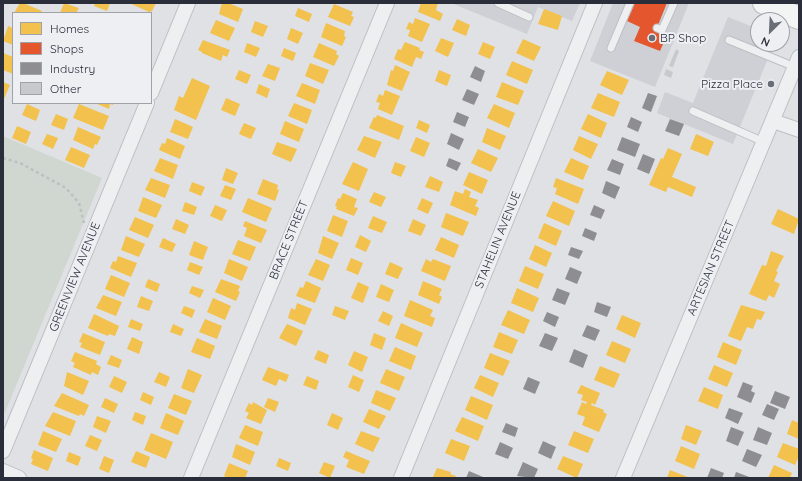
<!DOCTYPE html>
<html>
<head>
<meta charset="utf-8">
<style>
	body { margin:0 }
	#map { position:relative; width:802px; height:481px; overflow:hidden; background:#dfe1e4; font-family:Quicksand,sans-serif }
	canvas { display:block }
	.frame { position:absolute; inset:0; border:4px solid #292e3a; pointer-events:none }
	.legend { position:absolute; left:12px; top:12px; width:140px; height:92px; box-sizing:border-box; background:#edeff3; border:1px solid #9fa2a9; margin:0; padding:5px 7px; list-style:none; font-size:12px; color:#292e3a }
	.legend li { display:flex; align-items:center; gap:8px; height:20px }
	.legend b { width:20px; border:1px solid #9fa2a9 }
	.north { position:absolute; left:750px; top:12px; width:40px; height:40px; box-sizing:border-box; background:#edeff3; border:1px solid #9fa2a9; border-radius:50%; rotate:204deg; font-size:11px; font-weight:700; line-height:16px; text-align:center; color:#292e3a }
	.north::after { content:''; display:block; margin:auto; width:14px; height:18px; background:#696d76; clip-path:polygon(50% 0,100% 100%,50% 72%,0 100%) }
</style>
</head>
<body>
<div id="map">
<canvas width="802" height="481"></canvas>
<div class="frame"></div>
<ul class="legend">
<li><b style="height:11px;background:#f2c14e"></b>Homes</li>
<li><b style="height:11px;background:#e4572e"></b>Shops</li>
<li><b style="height:11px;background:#8d8d92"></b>Industry</li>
<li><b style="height:11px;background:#c7c9cc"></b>Other</li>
</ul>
<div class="north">N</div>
</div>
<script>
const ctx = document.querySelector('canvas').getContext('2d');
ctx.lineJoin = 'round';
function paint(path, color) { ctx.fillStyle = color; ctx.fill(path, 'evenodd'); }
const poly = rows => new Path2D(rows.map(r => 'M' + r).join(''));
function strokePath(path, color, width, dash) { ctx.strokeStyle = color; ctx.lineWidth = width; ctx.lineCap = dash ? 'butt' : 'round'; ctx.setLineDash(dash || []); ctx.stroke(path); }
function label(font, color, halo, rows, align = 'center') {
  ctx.font = font + ' Quicksand,sans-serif'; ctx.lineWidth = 4; ctx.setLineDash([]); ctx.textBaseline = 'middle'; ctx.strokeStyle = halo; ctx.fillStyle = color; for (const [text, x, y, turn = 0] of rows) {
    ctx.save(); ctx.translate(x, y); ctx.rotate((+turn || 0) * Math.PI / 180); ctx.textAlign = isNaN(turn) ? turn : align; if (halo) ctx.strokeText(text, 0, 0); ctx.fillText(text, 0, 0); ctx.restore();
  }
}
paint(poly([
	[451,3,580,3,572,21,538,7,527,34],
	[613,3,689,3,655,87,590,61],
	[728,17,758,29,758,44,774,44,733,144,657,113,665,92,693,103]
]), '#ced0d6');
paint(poly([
	[3,136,102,178,3,417]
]), '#cfd7d0');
paint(poly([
	[20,3,23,3,42,11,41,13,14,13],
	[64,3,79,8,76,13,60,13],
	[95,3,110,3,107,11,94,6],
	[129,3,156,3,152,11,149,12],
	[222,3,228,3,243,9,238,22,219,14],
	[421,3,438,3,436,10,443,14,440,21,418,12],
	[334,4,353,12,351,16,354,17,350,26,328,17],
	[298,8,312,14,309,22,295,16],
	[544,9,562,16,558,30,538,24],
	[415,18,430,24,422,42,408,36,410,30,406,29,409,22,413,24],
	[457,19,470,25,466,36,452,30],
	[216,20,235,28,229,41,210,33],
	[255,21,268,26,263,37,251,32],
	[326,23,345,31,344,36,346,37,342,46,321,37],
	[8,26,13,28,13,45,3,41],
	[291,28,303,33,298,44,287,39],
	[441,38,454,43,448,57,435,51],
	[523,39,541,47,534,61,516,53],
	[203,40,230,50,227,57,223,55,221,61,202,53,202,52,198,50],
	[405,42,420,48,419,50,424,52,421,59,416,57,412,67,394,59,398,49,401,50],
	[483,42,495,47,490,59,478,54],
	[247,43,260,48,256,57,244,52],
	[319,43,337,51,336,54,339,56,334,66,313,57],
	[284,48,296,53,293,61,281,56],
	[3,53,13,57,13,74,3,70],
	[512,61,533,70,527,84,506,75],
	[310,63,329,70,323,84,305,76],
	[268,64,280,68,275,81,262,76],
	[395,65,410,72,402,91,387,85,391,70,393,71],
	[239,70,251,75,247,84,235,79],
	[439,70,451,75,447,86,435,81],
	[607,71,629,80,622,95,600,85],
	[192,78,210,86,196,120,174,110,179,96,183,98],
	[3,82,10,85,3,101],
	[502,82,524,91,518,105,496,97],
	[302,83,320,90,315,104,296,96],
	[259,84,270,89,267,98,256,93],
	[385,90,400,96,392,115,378,109,380,103,376,102,379,94,383,96],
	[598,93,620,102,614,117,591,108],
	[226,98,240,104,235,116,221,110],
	[95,103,114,103,113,105,110,104,109,109],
	[294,103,312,110,307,124,288,116],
	[27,104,40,110,36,121,22,115],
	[79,104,109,116,103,130,73,118],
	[494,104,515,113,509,128,487,118],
	[56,114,68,119,64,130,51,125],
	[588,114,607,123,601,138,581,129],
	[377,115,404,126,399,140,369,128,374,117,376,118],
	[175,119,193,127,188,139,170,132],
	[419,120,430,125,427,133,416,128],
	[285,121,304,129,299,142,280,134],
	[244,123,256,128,251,139,239,134],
	[17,126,31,132,26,144,12,138],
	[78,127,101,137,97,145,95,144,93,149,73,140],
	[487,128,506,136,500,150,482,142],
	[47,134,58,138,53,149,42,144],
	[696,134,714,142,708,156,690,149],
	[364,136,382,142,375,158,357,150],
	[579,136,598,144,591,159,573,150],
	[416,137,430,143,424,157,410,151],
	[167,138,185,146,180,159,159,150,162,143,165,144],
	[277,142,297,149,291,162,272,154],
	[71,147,90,155,84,168,65,160],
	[668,148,682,154,672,177,696,187,692,197,668,187,666,192,649,185,661,158,663,159],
	[478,149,498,158,491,172,471,163],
	[160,158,178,165,173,179,154,171],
	[571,158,589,166,583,180,564,172],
	[353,162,368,169,359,191,342,184],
	[395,162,406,166,401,177,391,173],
	[226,168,238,173,233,184,222,180],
	[469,172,488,180,482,194,463,185],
	[430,176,443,182,439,192,425,187],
	[151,178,170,185,165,198,145,190],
	[556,178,584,189,578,204,555,194,557,188,553,187],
	[263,179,278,185,277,189,279,190,275,201,257,194],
	[192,182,205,187,201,196,189,191],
	[225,185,236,189,231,200,220,196],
	[465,189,471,192,469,197,478,200,475,206,479,208,476,216,450,205,455,191,463,194],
	[374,192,386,197,381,207,369,202],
	[343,193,357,199,354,207,358,208,354,216,336,209,337,207,335,206,338,198,340,199],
	[143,197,162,205,156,218,138,211],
	[248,198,272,208,266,222,242,212],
	[422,198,433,203,428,214,417,209],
	[553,201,575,211,569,226,546,216],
	[185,202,197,207,194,215,182,211],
	[215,205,227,210,222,221,210,216],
	[778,209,799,219,794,234,771,224],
	[446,213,469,222,463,236,441,227],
	[333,215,348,221,342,237,327,231],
	[373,216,387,222,382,233,368,228],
	[135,217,154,225,148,238,129,230],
	[176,219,189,225,185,234,172,229],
	[413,219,426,225,421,236,408,231],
	[245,221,267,230,261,243,244,236,247,228,243,226],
	[544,223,562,231,556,246,538,238],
	[360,235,371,241,366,252,355,247],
	[126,236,145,244,139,257,121,250],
	[323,236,339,243,332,259,318,253],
	[441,237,459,245,454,258,435,250],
	[163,238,176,244,172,252,159,247],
	[238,240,256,247,250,261,232,254],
	[194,241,208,247,203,260,189,255],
	[535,245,552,253,546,267,529,259],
	[771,251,784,256,776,271,778,272,774,281,780,284,774,298,769,295,766,301,749,294,762,265,766,266],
	[118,256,137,263,131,277,110,268,113,261,116,262],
	[351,258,363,263,358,275,346,270],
	[229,259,248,267,242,281,224,273],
	[316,259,330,265,323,281,308,275],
	[426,259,431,262,433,259,451,266,445,281,421,271],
	[190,262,203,267,199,275,187,270],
	[390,262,403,268,398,279,385,274],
	[525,266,544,274,538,289,519,281],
	[111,275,130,283,124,297,105,289],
	[148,279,160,284,157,292,145,287],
	[221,279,240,286,238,291,240,292,236,301,215,292],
	[306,281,321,288,315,303,296,296,300,287,303,288],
	[423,281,442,289,439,295,442,297,439,304,418,295],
	[358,282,369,287,363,303,351,298],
	[381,284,394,290,389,302,376,297],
	[192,286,204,290,200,298,189,293],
	[517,288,539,298,533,312,511,303],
	[103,295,122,302,116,316,96,308],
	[141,296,153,301,149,311,137,307],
	[213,298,231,306,225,320,207,312],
	[410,300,433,310,430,316,435,318,432,327,404,316],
	[297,303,312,309,305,325,288,318,291,308,295,310],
	[741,305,765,312,761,320,757,319,753,329,747,327,741,341,728,336],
	[184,306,195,310,192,318,181,313],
	[335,306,349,311,345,320,332,315],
	[508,310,530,320,524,334,501,325],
	[383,311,393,316,389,326,378,321],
	[94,314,119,326,115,336,109,334,108,336,88,328],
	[622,315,641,323,635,338,616,329],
	[131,319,143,324,140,331,128,327],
	[205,319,222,326,217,339,199,332],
	[401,323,423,333,417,347,395,338],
	[173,324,184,329,181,336,170,332],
	[287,324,303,331,296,346,279,338],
	[499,332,518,340,512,354,493,347],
	[83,333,105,342,100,355,80,347,82,343,79,342],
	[374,333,386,338,382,350,370,345],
	[132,337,143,342,139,354,127,349],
	[197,338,215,346,210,359,191,352],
	[612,341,631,349,625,363,606,355],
	[723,342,742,350,736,365,717,357],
	[395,347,416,356,411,370,389,361],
	[318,350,329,355,326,364,314,359],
	[354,351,368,357,362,372,348,365],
	[75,352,97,361,96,364,101,367,98,375,92,372,91,375,73,367,75,363,71,361],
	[490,353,510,361,503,376,484,368],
	[111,355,122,360,119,368,107,364],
	[714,365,733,373,727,387,708,379],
	[600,366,620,374,614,388,594,380],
	[268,367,289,375,286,382,279,379,276,386,262,380],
	[188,369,202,375,194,393,181,388],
	[386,369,405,377,399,391,380,383],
	[67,372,89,381,83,395,64,386],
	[159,372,170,377,166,387,154,382],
	[353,375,364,380,359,392,348,387],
	[480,375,499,383,493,397,474,388],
	[114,376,127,382,122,393,109,387],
	[307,376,319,381,316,390,303,385],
	[581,385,600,393,595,405,592,403,591,405,604,410,603,412,607,414,599,432,582,425,585,417,577,414,582,402,586,404,587,402,581,400,583,395,577,393],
	[704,387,723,395,718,409,698,401],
	[376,390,396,398,390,411,371,403],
	[143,392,154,397,151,405,140,400],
	[62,393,89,405,84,416,80,414,79,416,54,406],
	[174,394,192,401,186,415,168,408],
	[471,396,493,405,487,420,465,410],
	[105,398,118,404,114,413,101,407],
	[268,398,279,402,275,412,264,407],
	[253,402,267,410,261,424,246,418,249,413,245,411,249,403,252,405],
	[369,409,386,416,379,429,363,422],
	[53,412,76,421,70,436,45,426],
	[135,412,146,416,143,425,132,420],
	[166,413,184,421,178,435,160,428],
	[332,413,343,418,338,430,327,425],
	[97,416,111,421,106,433,93,427],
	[462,417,484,426,478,441,455,431],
	[792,420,799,423,799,439,787,434],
	[245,425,263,432,258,446,239,438],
	[686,425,702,431,696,445,681,439],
	[43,431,62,439,56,452,38,445],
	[361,431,380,438,373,452,355,444],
	[574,431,594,439,588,453,568,445],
	[151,433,173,442,166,459,144,450],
	[90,435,102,440,97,451,85,446],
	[451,439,470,446,464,461,445,453],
	[783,443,799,449,799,456,795,465,777,457],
	[236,444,255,452,250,465,232,457],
	[681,446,700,454,694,469,675,461],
	[34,450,53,458,48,471,31,464,33,459,31,458],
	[136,451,150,457,146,468,131,462],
	[346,451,370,461,364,474,346,467,349,460,343,457],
	[69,452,81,457,78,466,66,461],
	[104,456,114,460,109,473,99,469],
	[563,456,583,464,577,478,557,469],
	[279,458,291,463,288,471,276,466],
	[324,462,335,466,330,478,319,473],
	[229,463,248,471,245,478,228,478,224,476],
	[774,465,792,473,790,478,768,478],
	[437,468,451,472,450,474,456,476,455,478,433,477],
	[670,470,690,478,667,478]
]), '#f2c14e');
paint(poly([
	[635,3,667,3,656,30,667,35,660,51,634,41,640,27,627,21]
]), '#e4572e');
paint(poly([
	[475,66,485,71,481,82,470,77],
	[467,89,479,94,474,105,462,100],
	[648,93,657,96,651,112,642,108],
	[457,112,469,117,465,127,453,122],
	[631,117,642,122,638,132,627,127],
	[670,119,684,124,679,136,665,131],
	[451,133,464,139,459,150,447,144],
	[622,137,640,144,635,157,617,150],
	[643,154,655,159,649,174,637,169],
	[449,158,461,163,457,171,446,166],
	[612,159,624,164,620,175,607,170],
	[606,181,620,187,615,199,602,193],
	[594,205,605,210,601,219,590,215],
	[585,228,597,233,594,241,582,236],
	[571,247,583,251,579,259,568,255],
	[570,267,582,272,577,284,565,279],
	[557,288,570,293,565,305,552,300],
	[597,302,611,307,607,317,594,312],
	[547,312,559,317,555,327,543,321],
	[587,325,600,330,595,341,582,336],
	[545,333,558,338,552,351,539,346],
	[574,349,588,355,583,368,569,362],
	[528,377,540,382,535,394,523,389],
	[743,382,753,386,751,391,755,393,751,403,737,397],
	[775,391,790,397,785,409,770,403],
	[767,404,779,409,774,420,762,415],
	[729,408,743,413,738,424,725,418],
	[506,423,518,428,515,437,502,432],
	[731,427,744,432,738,446,726,441],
	[758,427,772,433,767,445,753,440],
	[543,441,556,447,551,459,538,453],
	[500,442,513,448,508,459,495,454],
	[747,449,762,455,756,467,742,461],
	[523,462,538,469,534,478,517,476],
	[711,468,724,473,722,478,707,478],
	[469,471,483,477,483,478,466,478],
	[736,472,752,478,734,478]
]), '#8d8d92');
paint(poly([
	[676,49,679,51,673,67,669,66],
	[666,69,673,72,671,78,664,75]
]), '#c7c9cc');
const service = poly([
	[498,3,529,17],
	[657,28,662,30,674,3],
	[729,40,795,67],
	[611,48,630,3],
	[693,111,764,142]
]);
const minor = poly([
	[151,93,188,3],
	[773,121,799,130],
	[3,451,147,103],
	[3,471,19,478],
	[191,478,387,3],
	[401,478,595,3],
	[623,478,799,57]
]);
const primary = poly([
	[764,3,799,18]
]);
strokePath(service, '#bdbfc2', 9);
strokePath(minor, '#bdbfc2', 16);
strokePath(primary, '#bcbec1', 24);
strokePath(poly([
	[3,158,20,163,66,188,79,203,84,223]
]), '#bebfc3', 2.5, [3, 3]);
strokePath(service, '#eeeff1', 7);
strokePath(minor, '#eeeff1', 14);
strokePath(primary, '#f3f4f4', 22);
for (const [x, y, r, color] of [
	[652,38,4,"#696d76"],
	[771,84,4,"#696d76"]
]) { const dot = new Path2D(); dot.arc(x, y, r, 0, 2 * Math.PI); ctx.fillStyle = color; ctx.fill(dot); strokePath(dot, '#edeff3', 1.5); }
label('12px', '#292e3a', '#edeff3', [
	["BP Shop",660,38],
	["Pizza Place",763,84,"right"]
], 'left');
label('12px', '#292e3a', '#edeff3', [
	["BRACE STREET",289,240,-68],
	["STAHELIN AVENUE",498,240,-68],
	["ARTESIAN STREET",711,268,-67],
	["GREENVIEW AVENUE",75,277,-68]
]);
</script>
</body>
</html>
